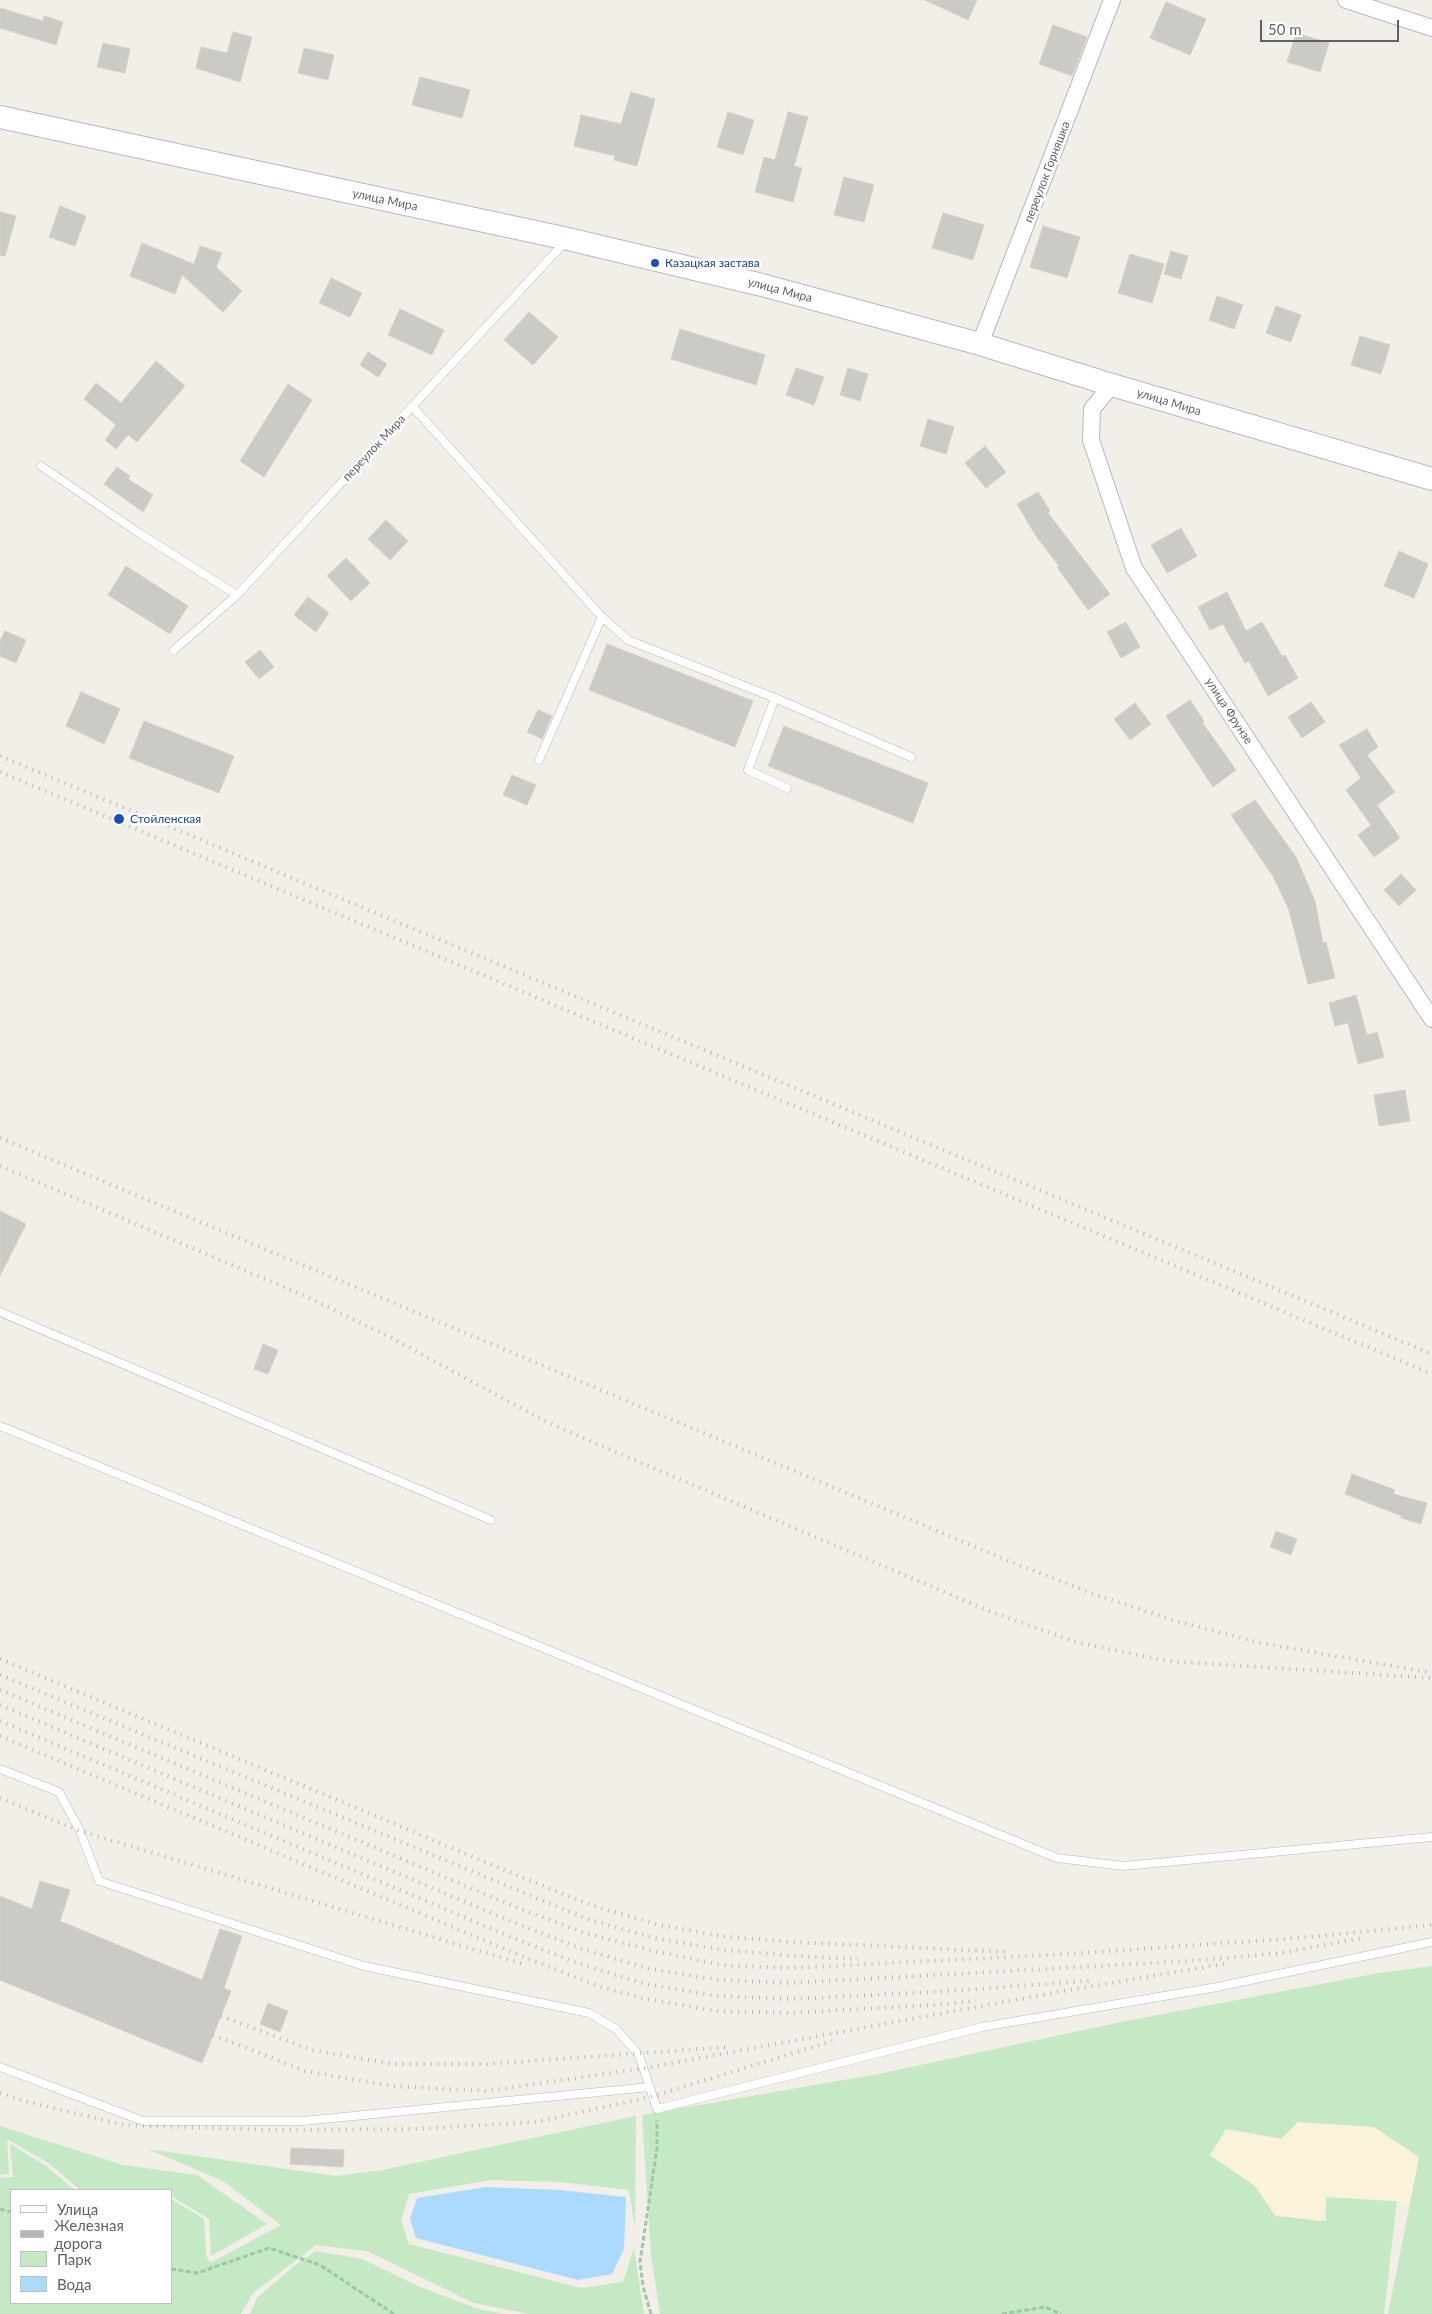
<!DOCTYPE html>
<html>
<head>
<meta charset="utf-8">
<style>
	body { margin:0 }
	#map { position:relative; width:1432px; height:2314px; overflow:hidden; background:#f1efe8; font-family:Lato,sans-serif }
	canvas { display:block }
	.legend { position:absolute; left:10px; top:2189px; width:162px; height:115px; box-sizing:border-box; background:#fff; border:1px solid #bfc1c3; margin:0; padding:6px 9px; list-style:none; font-size:15px; color:#5f6368 }
	.legend li { display:flex; align-items:center; gap:10px; height:25px }
	.legend b { width:25px; border:1px solid #bfc1c3 }
	.scale { position:absolute; left:1260px; top:20px; width:139px; height:22px; box-sizing:border-box; border:2px solid #5f6368; border-top:0; padding-left:6px; font-size:15px; line-height:18px; white-space:nowrap; color:#5f6368; -webkit-text-stroke:4px #fff; paint-order:stroke }
</style>
</head>
<body>
<div id="map">
<canvas width="1432" height="2314"></canvas>
<ul class="legend">
<li><b style="height:6px;background:#fff"></b>Улица</li>
<li><b style="height:6px;background:#b6b7b8"></b>Железная дорога</li>
<li><b style="height:14px;background:#c5e8c5"></b>Парк</li>
<li><b style="height:14px;background:#aadaff"></b>Вода</li>
</ul>
<div class="scale">50 m</div>
</div>
<script>
const ctx = document.querySelector('canvas').getContext('2d');
ctx.lineJoin = 'round';
function paint(path, color) { ctx.fillStyle = color; ctx.fill(path, 'evenodd'); }
const poly = rows => new Path2D(rows.map(r => 'M' + r).join(''));
function strokePath(path, color, width, dash) { ctx.strokeStyle = color; ctx.lineWidth = width; ctx.lineCap = dash ? 'butt' : 'round'; ctx.setLineDash(dash || []); ctx.stroke(path); }
function label(font, color, halo, rows, align = 'center') {
  ctx.font = font + ' Lato,sans-serif'; ctx.lineWidth = 5; ctx.setLineDash([]); ctx.textBaseline = 'middle'; ctx.strokeStyle = halo; ctx.fillStyle = color; for (const [text, x, y, turn = 0] of rows) {
    ctx.save(); ctx.translate(x, y); ctx.rotate((+turn || 0) * Math.PI / 180); ctx.textAlign = isNaN(turn) ? turn : align; if (halo) ctx.strokeText(text, 0, 0); ctx.fillText(text, 0, 0); ctx.restore();
  }
}
paint(poly([
	[1432,1966,1432,2314,1388,2314,1419,2157,1282,2139,1226,2129,1210,2155,1258,2187,1275,2216,1326,2221,1326,2197,1397,2199,1384,2314,660,2314,651,2255,642,2115,878,2074,1126,2021,1379,1973],
	[636,2116,635,2227,629,2190,560,2182,491,2180,409,2194,401,2220,409,2244,581,2288,623,2282,634,2248,644,2314,529,2314,474,2303,367,2251,316,2245,253,2293,241,2314,0,2314,0,2178,13,2177,10,2144,46,2166,75,2190,11,2190,11,2303,171,2303,171,2199,204,2219,206,2255,210,2263,281,2225,223,2181,148,2149,335,2176,377,2171],
	[0,2126,123,2165,197,2175,267,2224,211,2256,209,2219,171,2196,171,2190,80,2190,50,2164,7,2139,9,2174,0,2175],
	[316,2251,362,2259,418,2286,478,2309,506,2314,250,2314,257,2298,293,2267]
]), '#c5e8c5');
paint(poly([
	[1298,2122,1374,2127,1419,2157,1410,2202,1326,2197,1320,2221,1274,2214,1255,2186,1210,2155,1228,2130,1281,2139]
]), '#fbf3d9');
paint(poly([
	[486,2187,559,2190,626,2197,624,2249,612,2274,578,2280,416,2238,410,2219,417,2198]
]), '#aadaff');
const building = poly([
	[925,0,977,0,968,20,925,0],
	[1166,2,1206,19,1190,55,1150,38,1166,2],
	[0,8,43,21,44,16,63,22,56,45,0,28,0,8],
	[1053,25,1087,37,1072,76,1039,64,1053,25],
	[233,32,252,37,240,82,196,68,201,47,227,53,233,32],
	[1296,33,1329,43,1320,72,1287,62,1296,33],
	[103,43,130,49,125,73,97,67,103,43],
	[304,48,334,55,328,80,298,73,304,48],
	[420,77,470,90,462,118,412,105,420,77],
	[631,92,655,99,637,166,614,160,615,156,574,146,581,115,621,124,631,92],
	[728,112,754,120,743,155,717,147,728,112],
	[788,112,808,117,794,166,802,168,793,202,755,192,764,157,775,160,788,112],
	[844,177,874,185,864,222,834,215,844,177],
	[60,206,86,216,75,246,49,237,60,206],
	[0,212,16,216,5,256,0,255,0,212],
	[943,213,984,225,973,260,932,248,943,213],
	[1043,226,1080,237,1067,278,1030,267,1043,226],
	[142,243,194,264,200,246,222,253,216,267,242,291,223,312,182,275,175,294,130,276,142,243],
	[1171,251,1188,256,1181,279,1164,274,1171,251],
	[1130,254,1164,264,1152,303,1118,293,1130,254],
	[331,278,362,293,350,317,319,303,331,278],
	[1217,296,1243,305,1234,329,1209,320,1217,296],
	[1276,306,1301,315,1291,342,1266,333,1276,306],
	[400,309,444,330,432,355,388,335,400,309],
	[529,312,558,337,533,365,504,340,529,312],
	[680,329,765,355,756,385,671,359,680,329],
	[1360,336,1390,345,1381,374,1351,365,1360,336],
	[368,352,387,364,378,377,360,365,368,352],
	[156,361,185,386,137,442,128,435,116,449,105,440,116,425,84,399,96,383,121,403,156,361],
	[796,368,824,377,814,405,786,395,796,368],
	[848,368,868,374,860,401,840,395,848,368],
	[288,384,312,400,264,477,240,461,288,384],
	[928,419,954,427,946,454,920,446,928,419],
	[985,446,1006,472,986,488,965,463,985,446],
	[117,467,130,476,128,479,153,495,143,512,104,484,117,467],
	[1038,492,1050,511,1048,513,1110,594,1088,610,1057,567,1059,566,1036,536,1017,504,1038,492],
	[386,520,408,541,390,560,368,539,386,520],
	[1181,528,1197,556,1167,573,1151,545,1181,528],
	[1399,551,1428,564,1414,598,1384,586,1399,551],
	[346,558,370,583,351,601,327,576,346,558],
	[126,566,188,606,170,634,108,595,126,566],
	[1227,592,1246,631,1262,622,1282,656,1285,655,1298,678,1268,696,1249,661,1245,663,1223,624,1210,630,1198,607,1227,592],
	[308,597,329,613,316,632,294,615,308,597],
	[1126,622,1140,647,1121,658,1107,632,1126,622],
	[5,631,26,640,16,663,0,656,0,641,5,631],
	[607,644,753,701,735,747,589,690,607,644],
	[260,650,274,667,259,679,245,662,260,650],
	[81,692,120,709,104,744,66,726,81,692],
	[1190,700,1204,721,1202,722,1236,770,1213,787,1166,716,1190,700],
	[1311,702,1325,722,1302,738,1288,717,1311,702],
	[1135,703,1151,724,1130,740,1114,719,1135,703],
	[538,710,552,716,542,739,527,732,538,710],
	[144,721,234,756,219,793,129,758,144,721],
	[784,726,928,783,913,823,768,766,784,726],
	[1367,729,1378,747,1367,755,1395,792,1377,805,1400,838,1374,857,1358,835,1371,825,1346,790,1361,778,1339,745,1367,729],
	[512,775,536,785,527,805,503,795,512,775],
	[1255,800,1296,857,1315,901,1323,943,1326,942,1335,978,1308,984,1289,910,1273,876,1231,815,1255,800],
	[1401,874,1416,890,1399,906,1384,890,1401,874],
	[1356,995,1367,1035,1377,1032,1384,1057,1358,1064,1348,1023,1335,1026,1329,1003,1356,995],
	[1405,1090,1410,1121,1379,1126,1374,1095,1405,1090],
	[0,1211,26,1224,0,1276,0,1211],
	[263,1344,278,1350,268,1374,254,1369,263,1344],
	[1352,1474,1395,1490,1393,1494,1427,1503,1421,1524,1401,1518,1402,1516,1345,1494,1352,1474],
	[1276,1531,1297,1539,1291,1555,1270,1547,1276,1531],
	[40,1881,70,1890,60,1921,202,1980,220,1929,242,1936,224,1988,231,1991,202,2063,0,1980,0,1896,32,1909,40,1881],
	[268,2003,288,2011,280,2032,260,2024,268,2003],
	[291,2148,344,2150,343,2167,290,2164,291,2148]
]);
paint(building, '#cccac5');
strokePath(building, '#d6d1c6', 1);
const lane = poly([
	[412,406,602,617,628,640,775,698,911,757],
	[41,466,139,533,237,595],
	[174,650,237,595,565,242],
	[775,698,748,770,787,788],
	[539,760,602,617],
	[0,1312,491,1520],
	[0,1426,1057,1858,1124,1866,1432,1837],
	[0,1769,59,1792,80,1831,99,1881,364,1966,589,2013,616,2029,639,2055,657,2109,982,2027,1217,1987,1432,1942],
	[0,2067,143,2121,303,2121,650,2087]
]);
const street = poly([
	[1346,0,1432,28],
	[980,344,1112,0],
	[1112,385,1092,409,1091,440,1134,568,1432,1019]
]);
const secondary = poly([
	[0,117,568,239,762,285,980,344,1112,385,1432,479]
]);
strokePath(lane, '#b5b8bc', 9);
strokePath(street, '#b5b8bc', 18);
strokePath(secondary, '#b6babf', 24);
strokePath(poly([
	[0,2209,11,2212],
	[171,2269,197,2273,269,2248,320,2265,394,2314],
	[651,2314,643,2286,640,2262,657,2148,657,2120],
	[1002,2314,1045,2307,1061,2314]
]), '#9cc7a9', 3, [5, 2.5]);
strokePath(lane, '#fff', 8);
strokePath(street, '#fff', 16);
strokePath(secondary, '#fff', 22);
strokePath(poly([
	[0,756,1432,1354],
	[0,772,1432,1374],
	[0,1138,1009,1561,1091,1593,1176,1621,1261,1643,1427,1672],
	[0,1166,307,1297,388,1336,543,1420,597,1444,989,1611,1076,1642,1167,1661,1432,1678],
	[0,1659,531,1881,591,1905,659,1925,727,1937,793,1942,1008,1952],
	[0,1675,587,1919,654,1938,723,1950,794,1956,858,1959],
	[0,1690,516,1907,582,1932,653,1951,722,1965,791,1968,1068,1954,1298,1938,1432,1925],
	[0,1705,508,1920,579,1948,650,1969,719,1980,789,1983,1189,1961,1282,1953],
	[0,1721,504,1934,574,1962,645,1984,717,1996,790,1999,933,1992,1089,1981],
	[0,1736,514,1953,598,1986,641,1998,716,2011,789,2013,934,2005,976,2001],
	[0,1798,80,1831,526,1965],
	[1276,1954,1362,1938],
	[221,2016,312,2050,393,2064,487,2064,730,2047],
	[213,2035,305,2071,392,2086,487,2091,645,2068,1058,1992,1229,1963],
	[0,2093,25,2101,124,2125,270,2130,416,2129,536,2122,654,2096,832,2041]
]), '#b6b7b8', 4, [1, 6]);
for (const [x, y, r, color] of [
	[655,263,5,"#1a4fb4"],
	[119,819,6,"#1a4fb4"]
]) { const dot = new Path2D(); dot.arc(x, y, r, 0, 2 * Math.PI); ctx.fillStyle = color; ctx.fill(dot); strokePath(dot, '#fff', 2); }
label('12px', '#5f6368', '#fff', [
	["переулок Горняшка",1047,172,-69],
	["улица Мира",385,200,12],
	["улица Мира",780,290,15],
	["улица Мира",1169,402,17],
	["переулок Мира",374,448,-47],
	["улица Фрунзе",1229,711,57]
]);
label('12px', '#164399', '#fff', [
	["Казацкая застава",665,263],
	["Стойленская",130,819]
], 'left');
</script>
</body>
</html>
